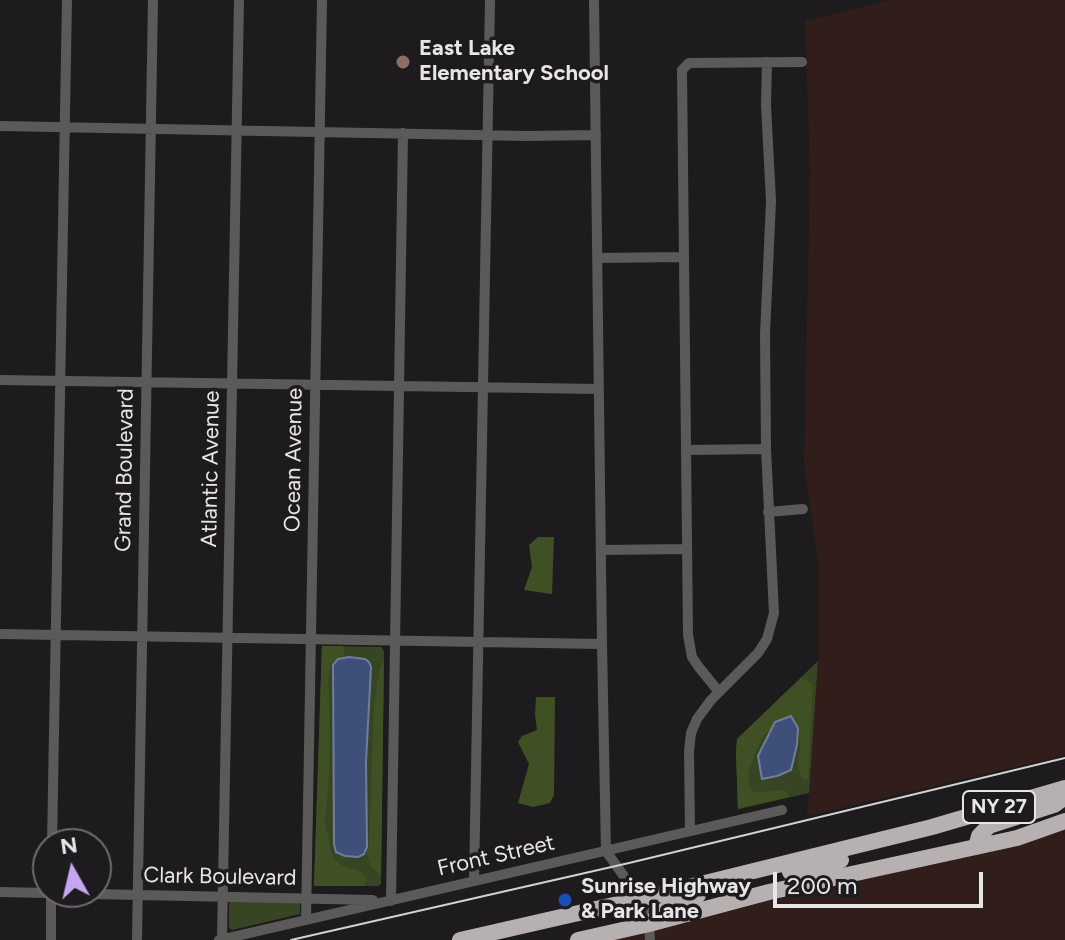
<!DOCTYPE html>
<html>
<head>
<meta charset="utf-8">
<style>
	body { margin:0 }
	#map { position:relative; width:1065px; height:940px; overflow:hidden; background:#1e1b1e; font-family:Figtree,sans-serif }
	canvas { display:block }
	.north { position:absolute; left:32px; top:828px; width:80px; height:80px; box-sizing:border-box; background:#1e1b1e; border:2px solid #6f6c6e; border-radius:50%; rotate:352deg; font-size:22px; font-weight:700; line-height:32px; text-align:center; color:#e8e5e7 }
	.north::after { content:''; display:block; margin:auto; width:28px; height:36px; background:#c5a7f1; clip-path:polygon(50% 0,100% 100%,50% 72%,0 100%) }
	.scale { position:absolute; left:773px; top:872px; width:210px; height:36px; box-sizing:border-box; border:4px solid #e8e5e7; border-top:0; padding-left:10px; font-size:24px; line-height:28px; white-space:nowrap; color:#e8e5e7; -webkit-text-stroke:6px #1e1b1e; paint-order:stroke }
</style>
</head>
<body>
<div id="map">
<canvas width="1065" height="940"></canvas>
<div class="north">N</div>
<div class="scale">200 m</div>
</div>
<script>
const ctx = document.querySelector('canvas').getContext('2d');
ctx.lineJoin = 'round';
function paint(path, color) { ctx.fillStyle = color; ctx.fill(path, 'evenodd'); }
const poly = rows => new Path2D(rows.map(r => 'M' + r).join(''));
function strokePath(path, color, width, dash) { ctx.strokeStyle = color; ctx.lineWidth = width; ctx.lineCap = dash ? 'butt' : 'round'; ctx.setLineDash(dash || []); ctx.stroke(path); }
function label(font, color, halo, rows, align = 'center') {
  ctx.font = font + ' Figtree,sans-serif'; ctx.lineWidth = 7; ctx.setLineDash([]); ctx.textBaseline = 'middle'; ctx.strokeStyle = halo; ctx.fillStyle = color; for (const [text, x, y, turn = 0] of rows) {
    ctx.save(); ctx.translate(x, y); ctx.rotate((+turn || 0) * Math.PI / 180); ctx.textAlign = isNaN(turn) ? turn : align; if (halo) ctx.strokeText(text, 0, 0); ctx.fillText(text, 0, 0); ctx.restore();
  }
}
paint(poly([
	[891,0,1065,0,1065,755,807,816,818,661,818,561,804,463,810,174,805,21],
	[1065,829,1065,940,606,940,644,931]
]), '#311e1b');
paint(poly([
	[322,646,381,647,384,651,381,884,378,886,314,886],
	[818,661,809,793,738,809,736,753,737,739],
	[231,901,298,902,300,904,300,914,232,930,229,928,229,904]
]), '#384524');
paint(poly([
	[538,537,554,537,552,594,524,590,532,567,529,545],
	[322,646,343,646,344,651,344,654,332,664,328,677,330,723,329,777,325,823,332,856,341,865,361,872,367,880,363,886,314,886],
	[384,660,381,875,371,867,367,853,369,844,374,704,380,669],
	[801,678,813,684,808,779,803,779,798,768,800,743,798,730,787,719,774,725,763,736,755,753,748,773,751,789,756,793,777,790,787,791,789,797,738,809,736,753,737,739],
	[536,697,555,697,554,795,550,803,533,807,518,803,529,764,518,742,522,736,537,730,535,715]
]), '#3f5124');
const water = poly([
	[349,657,365,659,369,662,371,667,366,762,367,847,364,854,358,857,345,856,336,852,334,844,333,665,338,659,349,657],
	[791,716,798,728,797,745,791,770,777,776,762,779,758,756,775,722,791,716]
]);
paint(water, '#3e5079');
strokePath(water, '#717d9a', 2);
strokePath(poly([
	[594,0,602,644,606,851,640,899,649,924,650,940],
	[0,126,527,136,596,135],
	[598,258,683,257],
	[0,380,599,389],
	[686,450,766,449],
	[768,512,803,509],
	[601,550,687,549],
	[0,634,602,644],
	[719,692,698,666,692,657,688,635,682,70,689,63,802,62],
	[690,831,689,751,691,733,697,719,711,700,758,653,767,639,774,613,766,449,765,334,771,201,766,105,767,62],
	[52,844,67,0],
	[474,881,490,0],
	[0,892,373,900],
	[391,901,403,133],
	[306,920,322,0],
	[222,939,239,0],
	[51,940,51,892],
	[137,940,153,0],
	[219,940,782,810]
]), '#5c5a59', 10);
strokePath(poly([
	[976,847,979,836,989,826,1054,805,1065,797],
	[790,872,841,860],
	[650,923,670,905,683,898,698,895],
	[460,940,640,899,932,827,1065,788],
	[578,940,649,924,769,892,1017,838,1065,821]
]), '#b6b0b0', 16);
strokePath(poly([
	[291,940,629,863,1065,758]
]), '#d4d1d3', 2);
for (const [x, y, r, color] of [
	[403,62,8,"#8d6e63"],
	[565,900,8,"#1a4fb4"]
]) { const dot = new Path2D(); dot.arc(x, y, r, 0, 2 * Math.PI); ctx.fillStyle = color; ctx.fill(dot); strokePath(dot, '#1e1b1e', 3); }
for (const [x, y, w] of [
	[999,807,72]
]) { const box = new Path2D(); box.roundRect(x - w / 2, y - 16, w, 32, 6); ctx.fillStyle = '#1e1b1e'; ctx.fill(box); strokePath(box, '#e8e5e7', 2); }
label('bold 20px', '#e8e5e7', null, [
	["NY 27",999,807]
]);
label('bold 22px', '#e8e5e7', '#1e1b1e', [
	["East Lake",419,49],
	["Elementary School",419,74],
	["Sunrise Highway",581,887],
	["& Park Lane",581,912]
], 'left');
label('22px', '#e8e5e7', '#1e1b1e', [
	["Ocean Avenue",294,460,-89],
	["Atlantic Avenue",211,469,-89],
	["Grand Boulevard",125,470,-89],
	["Front Street",496,856,-13],
	["Clark Boulevard",220,877,1]
]);
</script>
</body>
</html>
